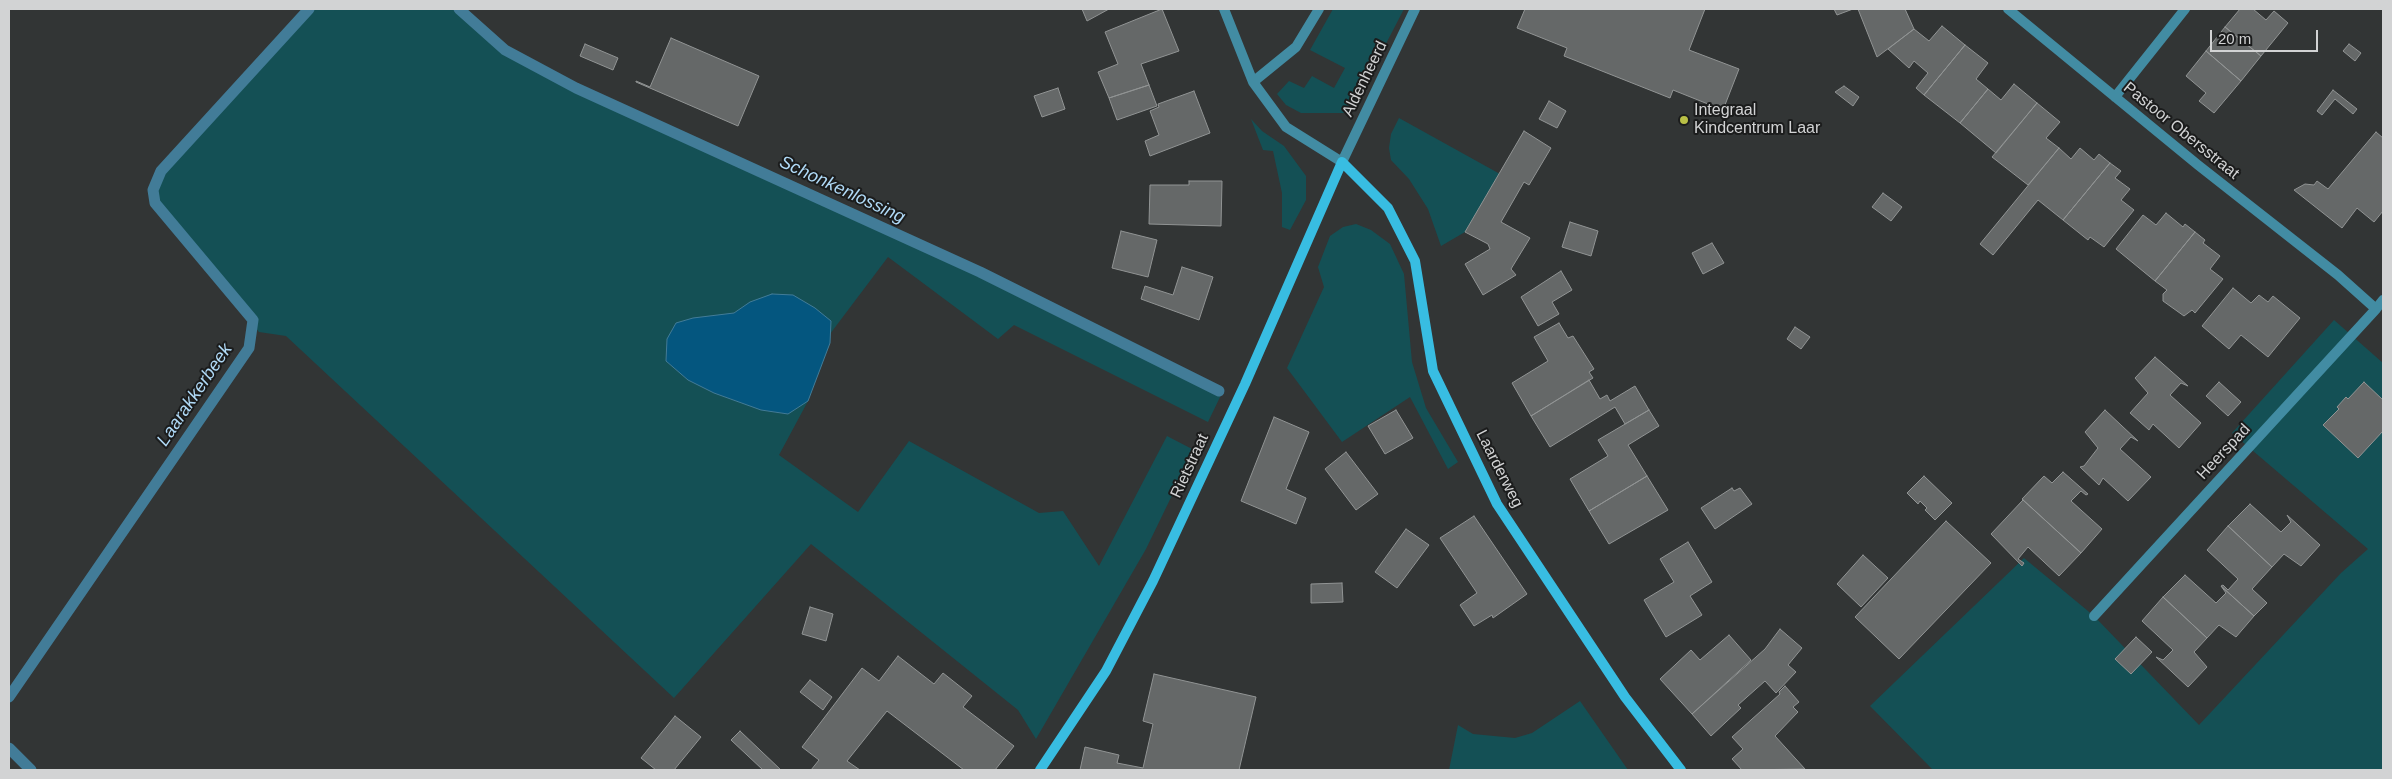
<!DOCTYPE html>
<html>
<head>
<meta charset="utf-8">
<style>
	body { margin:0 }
	#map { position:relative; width:2392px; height:779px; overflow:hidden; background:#323535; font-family:Arial,sans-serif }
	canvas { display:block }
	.frame { position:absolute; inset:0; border:10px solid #d2d3d4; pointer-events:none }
	.scale { position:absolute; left:2210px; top:30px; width:108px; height:22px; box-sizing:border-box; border:2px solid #d2d3d4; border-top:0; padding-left:6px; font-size:15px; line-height:18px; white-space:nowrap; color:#d2d3d4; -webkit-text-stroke:4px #1b1c1c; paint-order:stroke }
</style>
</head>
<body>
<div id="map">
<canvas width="2392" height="779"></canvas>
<div class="frame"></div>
<div class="scale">20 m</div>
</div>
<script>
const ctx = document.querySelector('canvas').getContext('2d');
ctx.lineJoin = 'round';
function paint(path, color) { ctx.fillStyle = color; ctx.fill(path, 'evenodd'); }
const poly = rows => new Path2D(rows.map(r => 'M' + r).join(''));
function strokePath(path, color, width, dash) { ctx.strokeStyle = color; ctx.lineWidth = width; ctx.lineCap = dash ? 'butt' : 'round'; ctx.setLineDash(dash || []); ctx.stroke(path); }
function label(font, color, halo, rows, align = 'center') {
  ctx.font = font + ' Arial,sans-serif'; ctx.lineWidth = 4; ctx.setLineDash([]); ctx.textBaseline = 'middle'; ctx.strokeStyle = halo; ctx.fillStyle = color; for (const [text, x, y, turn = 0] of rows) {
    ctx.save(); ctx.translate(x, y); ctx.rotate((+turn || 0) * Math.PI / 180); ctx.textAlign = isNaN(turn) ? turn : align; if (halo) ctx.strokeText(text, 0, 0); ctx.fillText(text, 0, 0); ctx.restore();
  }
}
paint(poly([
	[308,9,458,9,505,50,576,89,980,272,1222,393,1208,422,1014,325,998,339,888,257,830,334,831,321,751,302,734,313,719,316,667,339,666,361,688,380,714,393,761,410,787,414,808,401,779,455,858,512,909,441,1039,513,1063,511,1099,566,1167,436,1194,450,1146,549,1036,739,1018,710,811,544,674,698,286,336,259,332,155,210,149,194,160,170],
	[1333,9,1404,9,1350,113,1301,113,1286,105,1277,94,1289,81,1304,88,1312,76,1334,88,1345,68,1310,50],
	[1399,118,1500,174,1465,232,1441,246,1428,209,1409,179,1391,160,1389,148,1391,134],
	[1251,119,1262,131,1284,146,1306,176,1306,200,1290,230,1282,227,1282,193,1273,151,1263,150],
	[1356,224,1371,230,1390,244,1404,274,1412,362,1426,408,1458,462,1448,469,1410,397,1342,442,1287,368,1324,287,1318,267,1330,236,1343,227],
	[2334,320,2383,363,2383,770,1933,770,1870,706,2024,558,2094,616,2199,725,2341,573,2368,549,2232,433],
	[1580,701,1628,770,1449,770,1458,725,1473,734,1515,738,1532,733]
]), '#145055');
const water = poly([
	[772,294,793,295,815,308,831,321,830,343,808,401,788,414,761,410,714,393,688,380,666,361,667,339,676,323,693,318,734,313,750,302,772,294]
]);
paint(water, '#04567f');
strokePath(water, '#427c98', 1);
strokePath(poly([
	[459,9,505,50,576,88,980,272,1219,391],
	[9,697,249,348,253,320,155,203,153,190,161,171,309,9],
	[9,748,31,770]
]), '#427c98', 11);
const building = poly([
	[1082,9,1109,9,1087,21,1082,9],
	[1162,9,1179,51,1141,64,1149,85,1109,98,1098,72,1118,64,1105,32,1162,9],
	[1525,9,1705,9,1689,50,1739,69,1723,110,1673,90,1670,98,1564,56,1567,48,1517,28,1525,9],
	[1834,9,1853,9,1837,15,1834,9],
	[1858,9,1905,9,1914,29,1877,57,1858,9],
	[2240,9,2253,9,2266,20,2274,11,2288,23,2261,56,2225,27,2240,9],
	[1942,26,1965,45,1924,95,1916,88,1928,73,1914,61,1909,68,1888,49,1914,29,1929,41,1942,26],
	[2225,27,2261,56,2241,81,2206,51,2225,27],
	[671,38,759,76,738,126,636,82,636,81,650,87,671,38],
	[585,44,618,58,613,70,580,56,585,44],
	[2349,44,2361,53,2355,61,2343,51,2349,44],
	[1965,45,1988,63,1976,79,1988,89,1960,123,1924,95,1965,45],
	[2206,51,2241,81,2214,113,2199,101,2206,93,2186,76,2206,51],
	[2014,84,2037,103,1996,153,1960,123,1988,89,2001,100,2014,84],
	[1149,85,1157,106,1117,120,1109,98,1149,85],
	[1844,86,1859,97,1853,106,1835,92,1844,86],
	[1058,88,1065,109,1042,117,1034,96,1058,88],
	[2333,90,2357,109,2353,114,2335,99,2322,115,2317,111,2333,90],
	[1194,91,1210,133,1150,156,1145,141,1159,135,1150,111,1159,107,1158,104,1194,91],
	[1549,101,1566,111,1557,128,1539,119,1549,101],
	[2037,103,2060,122,2046,138,2059,148,2028,185,1992,157,2037,103],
	[1524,131,1551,148,1529,185,1524,182,1501,222,1530,238,1511,269,1516,275,1483,295,1465,264,1490,249,1488,244,1465,232,1524,131],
	[2376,132,2383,138,2383,211,2374,222,2357,208,2342,228,2294,190,2305,184,2314,185,2317,181,2328,189,2376,132],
	[2059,148,2071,159,2080,148,2094,160,2099,154,2110,163,2063,220,2038,200,1993,255,1980,244,2059,148],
	[2110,163,2121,171,2115,178,2130,189,2121,200,2134,210,2104,247,2090,237,2088,240,2063,220,2110,163],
	[1189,181,1222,181,1221,226,1149,224,1150,185,1189,185,1189,181],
	[1883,193,1902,207,1891,221,1872,207,1883,193],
	[2166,213,2183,227,2185,224,2195,232,2155,281,2116,249,2143,215,2156,225,2166,213],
	[1570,222,1598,231,1591,256,1562,247,1570,222],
	[1121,231,1157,240,1148,277,1112,268,1121,231],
	[2195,232,2205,240,2203,243,2220,256,2210,269,2223,279,2195,313,2192,310,2184,316,2163,301,2163,294,2167,290,2155,281,2195,232],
	[1712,243,1724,263,1703,274,1692,253,1712,243],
	[1182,267,1213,277,1199,320,1141,299,1145,286,1173,295,1182,267],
	[1561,271,1572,290,1552,302,1559,314,1538,326,1521,297,1561,271],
	[2233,288,2251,303,2259,295,2268,302,2273,296,2300,318,2268,357,2241,335,2229,349,2202,326,2233,288],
	[1559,323,1568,338,1573,336,1594,369,1589,372,1593,378,1531,416,1512,383,1548,361,1534,337,1559,323],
	[1795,327,1810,337,1801,349,1787,339,1795,327],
	[2155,357,2188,386,2181,383,2170,395,2201,423,2179,448,2153,424,2149,430,2130,413,2148,393,2135,378,2155,357],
	[1589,380,1600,399,1607,395,1610,401,1635,386,1649,410,1625,424,1615,407,1550,447,1531,416,1589,380],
	[2219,382,2241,402,2228,416,2206,396,2219,382],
	[2364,382,2383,400,2383,431,2358,458,2323,425,2339,409,2337,407,2346,397,2348,399,2364,382],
	[1396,410,1413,438,1385,454,1368,426,1396,410],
	[1649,410,1659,426,1628,445,1647,476,1589,511,1570,479,1608,456,1598,440,1649,410],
	[2105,410,2138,441,2131,437,2120,449,2151,477,2128,501,2103,478,2099,485,2080,467,2084,466,2098,448,2085,432,2105,410],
	[1274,417,1309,432,1286,489,1306,498,1296,524,1241,501,1274,417],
	[1346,452,1378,494,1356,510,1325,469,1346,452],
	[2063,472,2088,494,2086,495,2081,491,2071,501,2102,529,2081,553,2022,499,2044,476,2052,483,2063,472],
	[1647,476,1668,510,1609,544,1589,511,1647,476],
	[1924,476,1952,503,1935,520,1925,510,1927,508,1920,501,1918,504,1907,493,1924,476],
	[1732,488,1734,491,1740,488,1752,504,1715,529,1701,508,1732,488],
	[2023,500,2081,553,2059,576,2028,547,2018,559,2024,563,2022,566,1991,534,2023,500],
	[2250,504,2281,532,2291,522,2287,515,2320,545,2301,566,2284,554,2272,567,2228,526,2250,504],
	[1474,516,1527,594,1493,618,1492,615,1474,626,1460,605,1477,593,1440,538,1474,516],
	[1946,521,1991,563,1899,659,1855,617,1946,521],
	[2228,526,2272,567,2252,589,2267,603,2254,616,2221,586,2223,585,2228,590,2238,579,2207,550,2228,526],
	[1406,529,1429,545,1397,588,1375,572,1406,529],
	[1688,542,1712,582,1690,596,1702,615,1666,637,1644,600,1674,582,1660,559,1688,542],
	[1863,555,1888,578,1861,607,1837,584,1863,555],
	[2185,575,2216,603,2226,593,2221,586,2254,616,2236,637,2219,625,2207,638,2163,597,2185,575],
	[1342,583,1343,602,1311,603,1311,584,1342,583],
	[2163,597,2207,638,2194,652,2207,667,2188,687,2156,657,2163,660,2173,650,2142,621,2163,597],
	[810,607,833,614,826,641,802,634,810,607],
	[1780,629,1802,648,1788,665,1796,672,1776,693,1765,681,1738,705,1741,708,1711,736,1692,714,1765,649,1780,629],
	[1729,635,1751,660,1692,714,1660,679,1691,650,1700,660,1729,635],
	[2136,637,2152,652,2131,674,2115,659,2136,637],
	[898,656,934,684,943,673,972,696,963,707,1014,746,995,770,964,770,887,711,847,761,860,770,811,770,819,760,802,747,862,668,879,681,898,656],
	[1154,674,1256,697,1239,770,1080,770,1085,747,1119,755,1117,763,1143,768,1153,724,1143,721,1154,674],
	[810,680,832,697,823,710,800,692,810,680],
	[1785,686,1799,702,1793,707,1798,712,1775,736,1805,769,1742,770,1732,759,1743,749,1732,737,1780,694,1779,692,1785,686],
	[675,716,701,737,674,770,656,770,641,758,675,716],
	[740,731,781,770,763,770,731,740,740,731]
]);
paint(building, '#656868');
strokePath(building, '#919494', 1);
strokePath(poly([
	[1224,9,1253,82,1286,127,1342,162,1415,9],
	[2008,9,2198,165,2338,275,2376,309,2383,300],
	[1253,82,1296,47,1319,9],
	[2115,97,2185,9],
	[2094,616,2376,309]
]), '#428ca3', 10);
strokePath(poly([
	[1040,770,1106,671,1153,581,1245,384,1342,162,1388,208,1415,261,1433,371,1497,504,1625,697,1681,770]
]), '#38bde2', 10);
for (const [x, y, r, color] of [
	[1684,120,5,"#b9c046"]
]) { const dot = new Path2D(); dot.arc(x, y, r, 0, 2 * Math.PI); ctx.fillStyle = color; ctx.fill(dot); strokePath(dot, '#1b1c1c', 2); }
label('16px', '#d2d3d4', '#1b1c1c', [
	["Aldenheerd",1365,79,-64],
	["Pastoor Obersstraat",2181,131,39],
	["Heerspad",2224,452,-47],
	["Rietstraat",1190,466,-65],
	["Laarderweg",1499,469,63]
]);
label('16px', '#d2d3d4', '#1b1c1c', [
	["Integraal",1694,111],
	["Kindcentrum Laar",1694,129]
], 'left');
label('italic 18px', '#b0daf7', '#1b1c1c', [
	["Schonkenlossing",842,190,25],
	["Laarakkerbeek",195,395,-56]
]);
</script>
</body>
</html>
